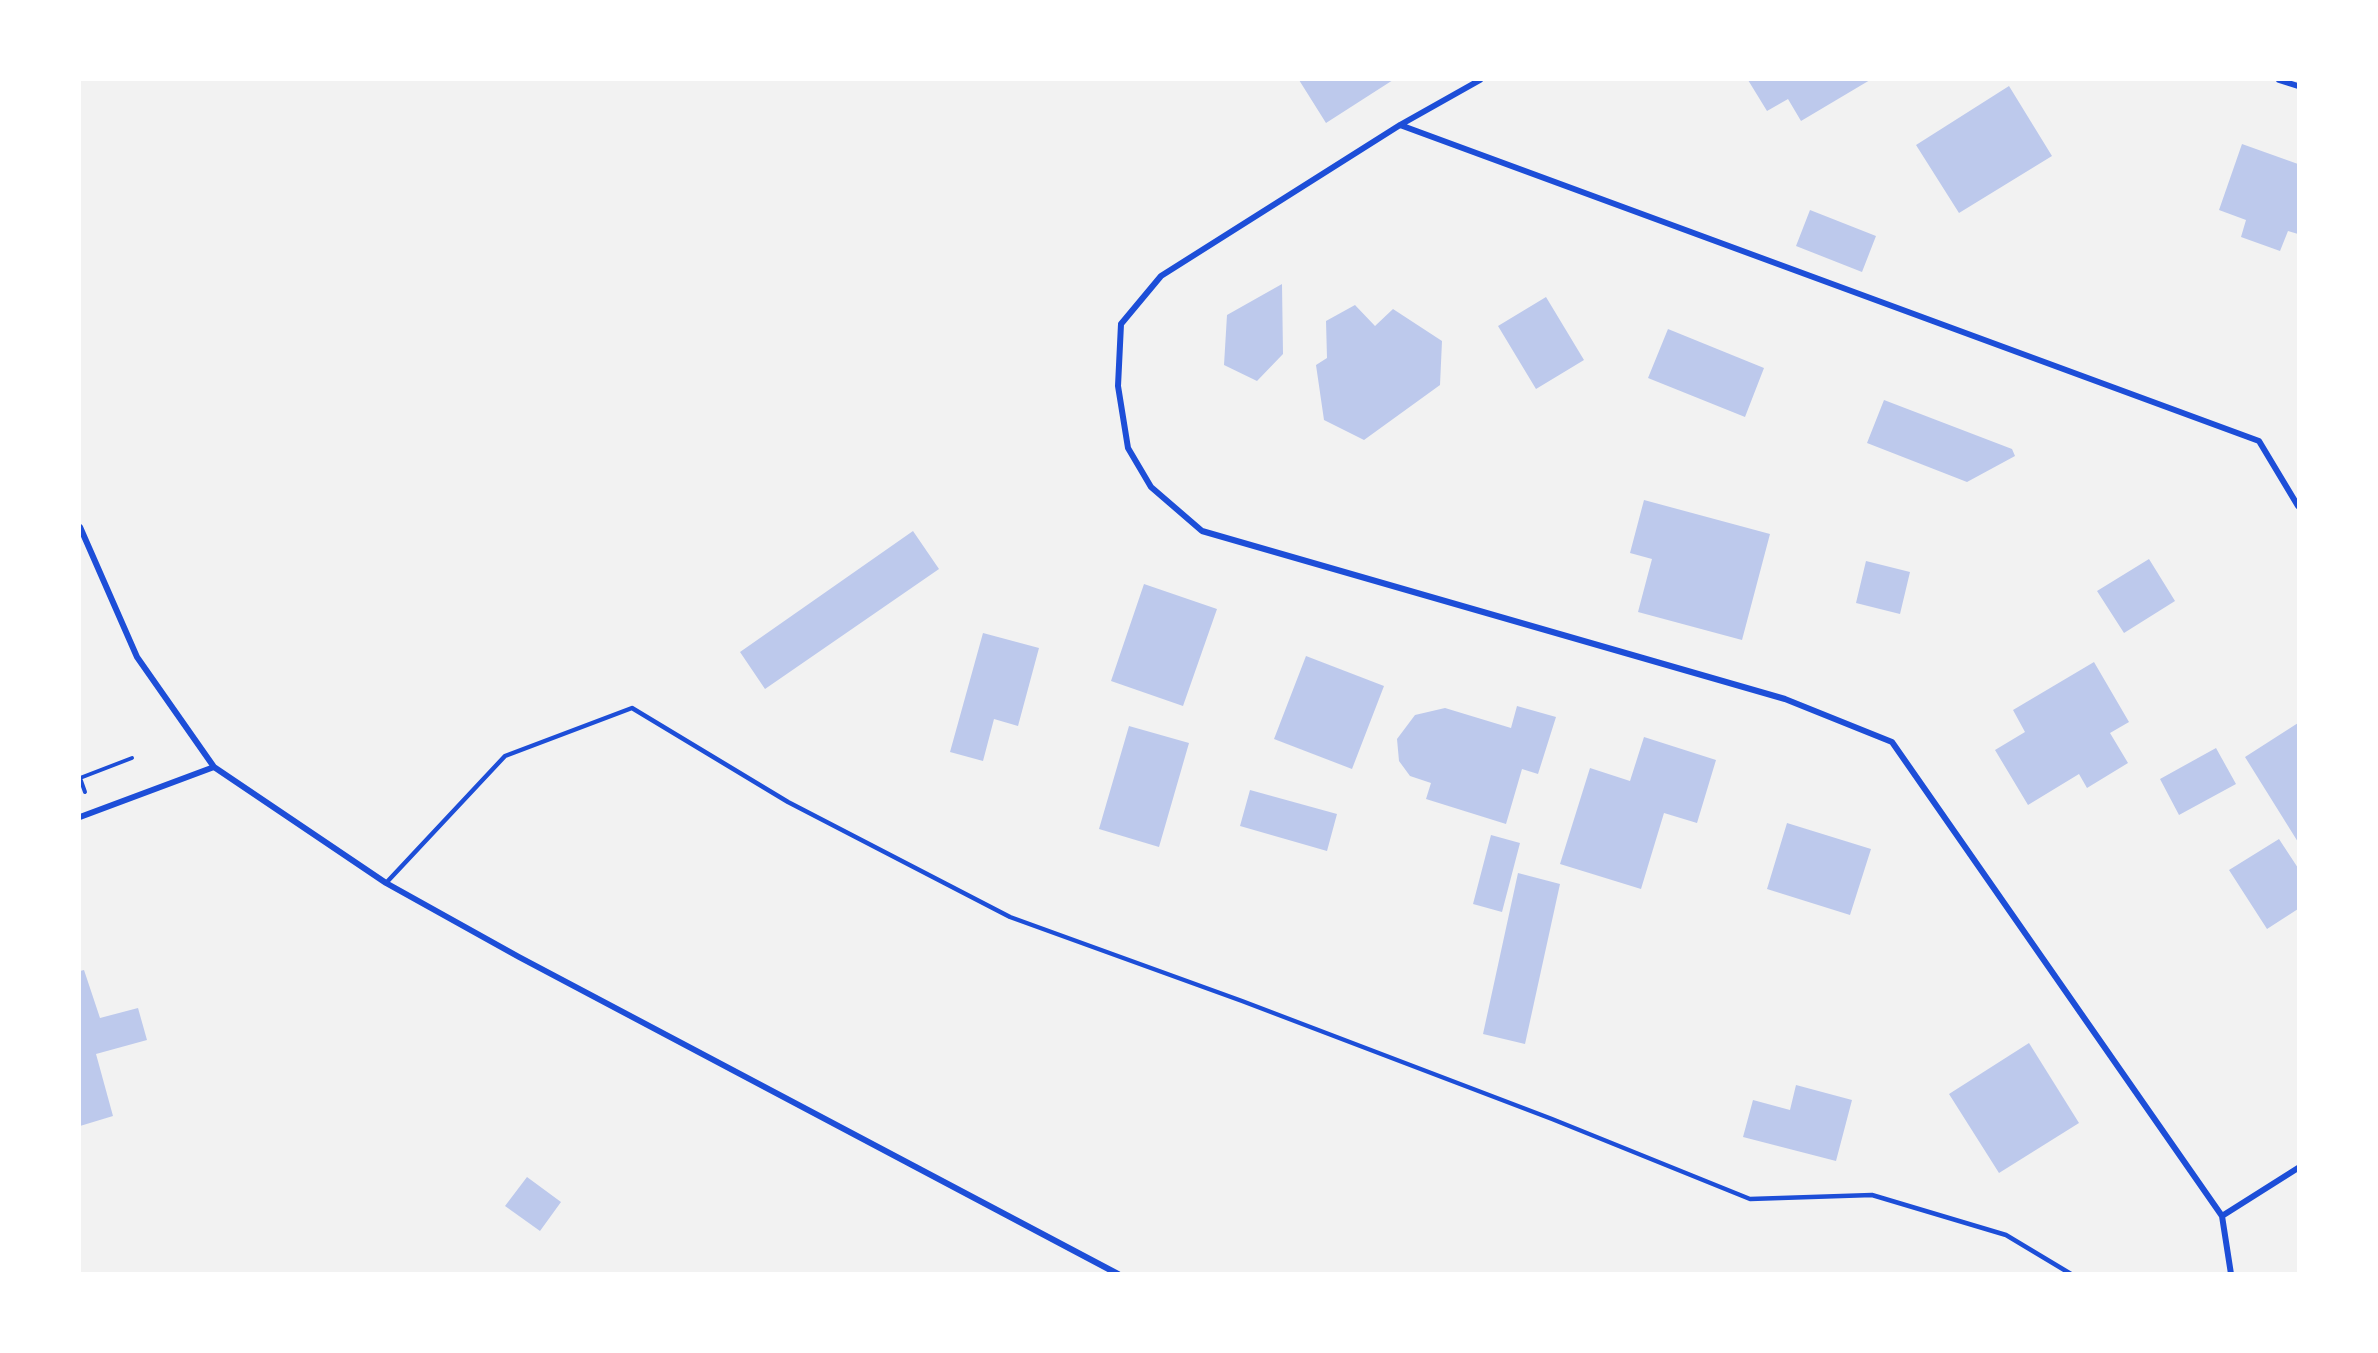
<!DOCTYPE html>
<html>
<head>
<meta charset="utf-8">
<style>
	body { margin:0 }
	#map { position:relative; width:2378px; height:1353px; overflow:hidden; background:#f2f2f2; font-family:"Open Sans",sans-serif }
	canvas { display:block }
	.frame { position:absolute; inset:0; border:81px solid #fff; pointer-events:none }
</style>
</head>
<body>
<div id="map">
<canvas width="2378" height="1353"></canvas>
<div class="frame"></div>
</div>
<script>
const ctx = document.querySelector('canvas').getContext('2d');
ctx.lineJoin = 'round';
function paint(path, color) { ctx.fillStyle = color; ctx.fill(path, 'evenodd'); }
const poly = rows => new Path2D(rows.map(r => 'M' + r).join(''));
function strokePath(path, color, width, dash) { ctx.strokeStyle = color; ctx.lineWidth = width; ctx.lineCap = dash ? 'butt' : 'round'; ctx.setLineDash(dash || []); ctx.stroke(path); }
paint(poly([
	[1299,80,1393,80,1326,123],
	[1748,80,1870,80,1801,121,1788,99,1767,111],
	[2009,86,2052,156,1959,213,1916,145],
	[2242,144,2298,164,2298,234,2288,231,2280,251,2241,237,2246,220,2219,210],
	[1810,210,1876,236,1862,272,1796,246],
	[1282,284,1283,354,1257,381,1224,365,1227,315],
	[1546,297,1584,360,1536,389,1498,326],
	[1355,305,1375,326,1393,309,1442,341,1440,385,1364,440,1324,420,1316,365,1327,358,1326,321],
	[1668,329,1764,368,1745,417,1648,378],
	[1884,400,2012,449,2015,456,1967,482,1867,443],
	[1644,500,1770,534,1742,640,1638,612,1652,559,1630,553],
	[913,531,939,569,765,689,740,652],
	[2149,559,2175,601,2124,633,2097,591],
	[1866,561,1910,572,1900,614,1856,603],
	[1144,584,1217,609,1183,706,1111,681],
	[983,633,1039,648,1018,726,994,719,983,761,950,752],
	[1306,656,1384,686,1352,769,1274,739],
	[2094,662,2129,722,2110,733,2128,763,2087,788,2079,774,2028,805,1995,750,2025,732,2013,710],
	[1517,706,1556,717,1538,774,1522,769,1506,824,1426,799,1431,783,1410,776,1399,761,1397,739,1415,715,1445,708,1511,728],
	[2298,723,2298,842,2245,757],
	[1129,726,1189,743,1159,847,1099,829],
	[1644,737,1716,760,1697,823,1664,813,1641,889,1560,864,1590,768,1630,781],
	[2216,748,2236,784,2179,815,2160,779],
	[1250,790,1337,814,1327,851,1240,826],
	[1787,823,1871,849,1850,915,1767,889],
	[1491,835,1520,843,1502,912,1473,904],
	[2279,839,2298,868,2298,909,2267,929,2229,870],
	[1518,873,1560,884,1525,1044,1483,1034],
	[84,970,100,1018,138,1008,147,1040,96,1054,113,1116,80,1126,80,971],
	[2029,1043,2079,1123,1999,1173,1949,1094],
	[1796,1085,1852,1100,1836,1161,1743,1137,1753,1100,1790,1110],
	[527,1177,561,1202,540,1231,505,1206]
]), '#bdc9ec');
strokePath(poly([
	[85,792,80,778,132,758]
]), '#1d4ed8', 4);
strokePath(poly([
	[386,883,505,756,632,708,788,802,1010,917,1242,1001,1552,1119,1750,1199,1872,1195,2006,1235,2071,1274]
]), '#1d4ed8', 4.5);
strokePath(poly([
	[1480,80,1400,125,1161,276,1121,324,1118,386,1128,448,1151,487,1202,531,1785,699,1892,742,2222,1216],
	[2279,80,2298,86],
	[1400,125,2259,441,2298,506],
	[80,527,137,657,214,767,386,883,519,957,1118,1274],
	[80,817,214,767],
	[2231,1274,2222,1216,2298,1168]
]), '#1d4ed8', 6);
</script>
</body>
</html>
